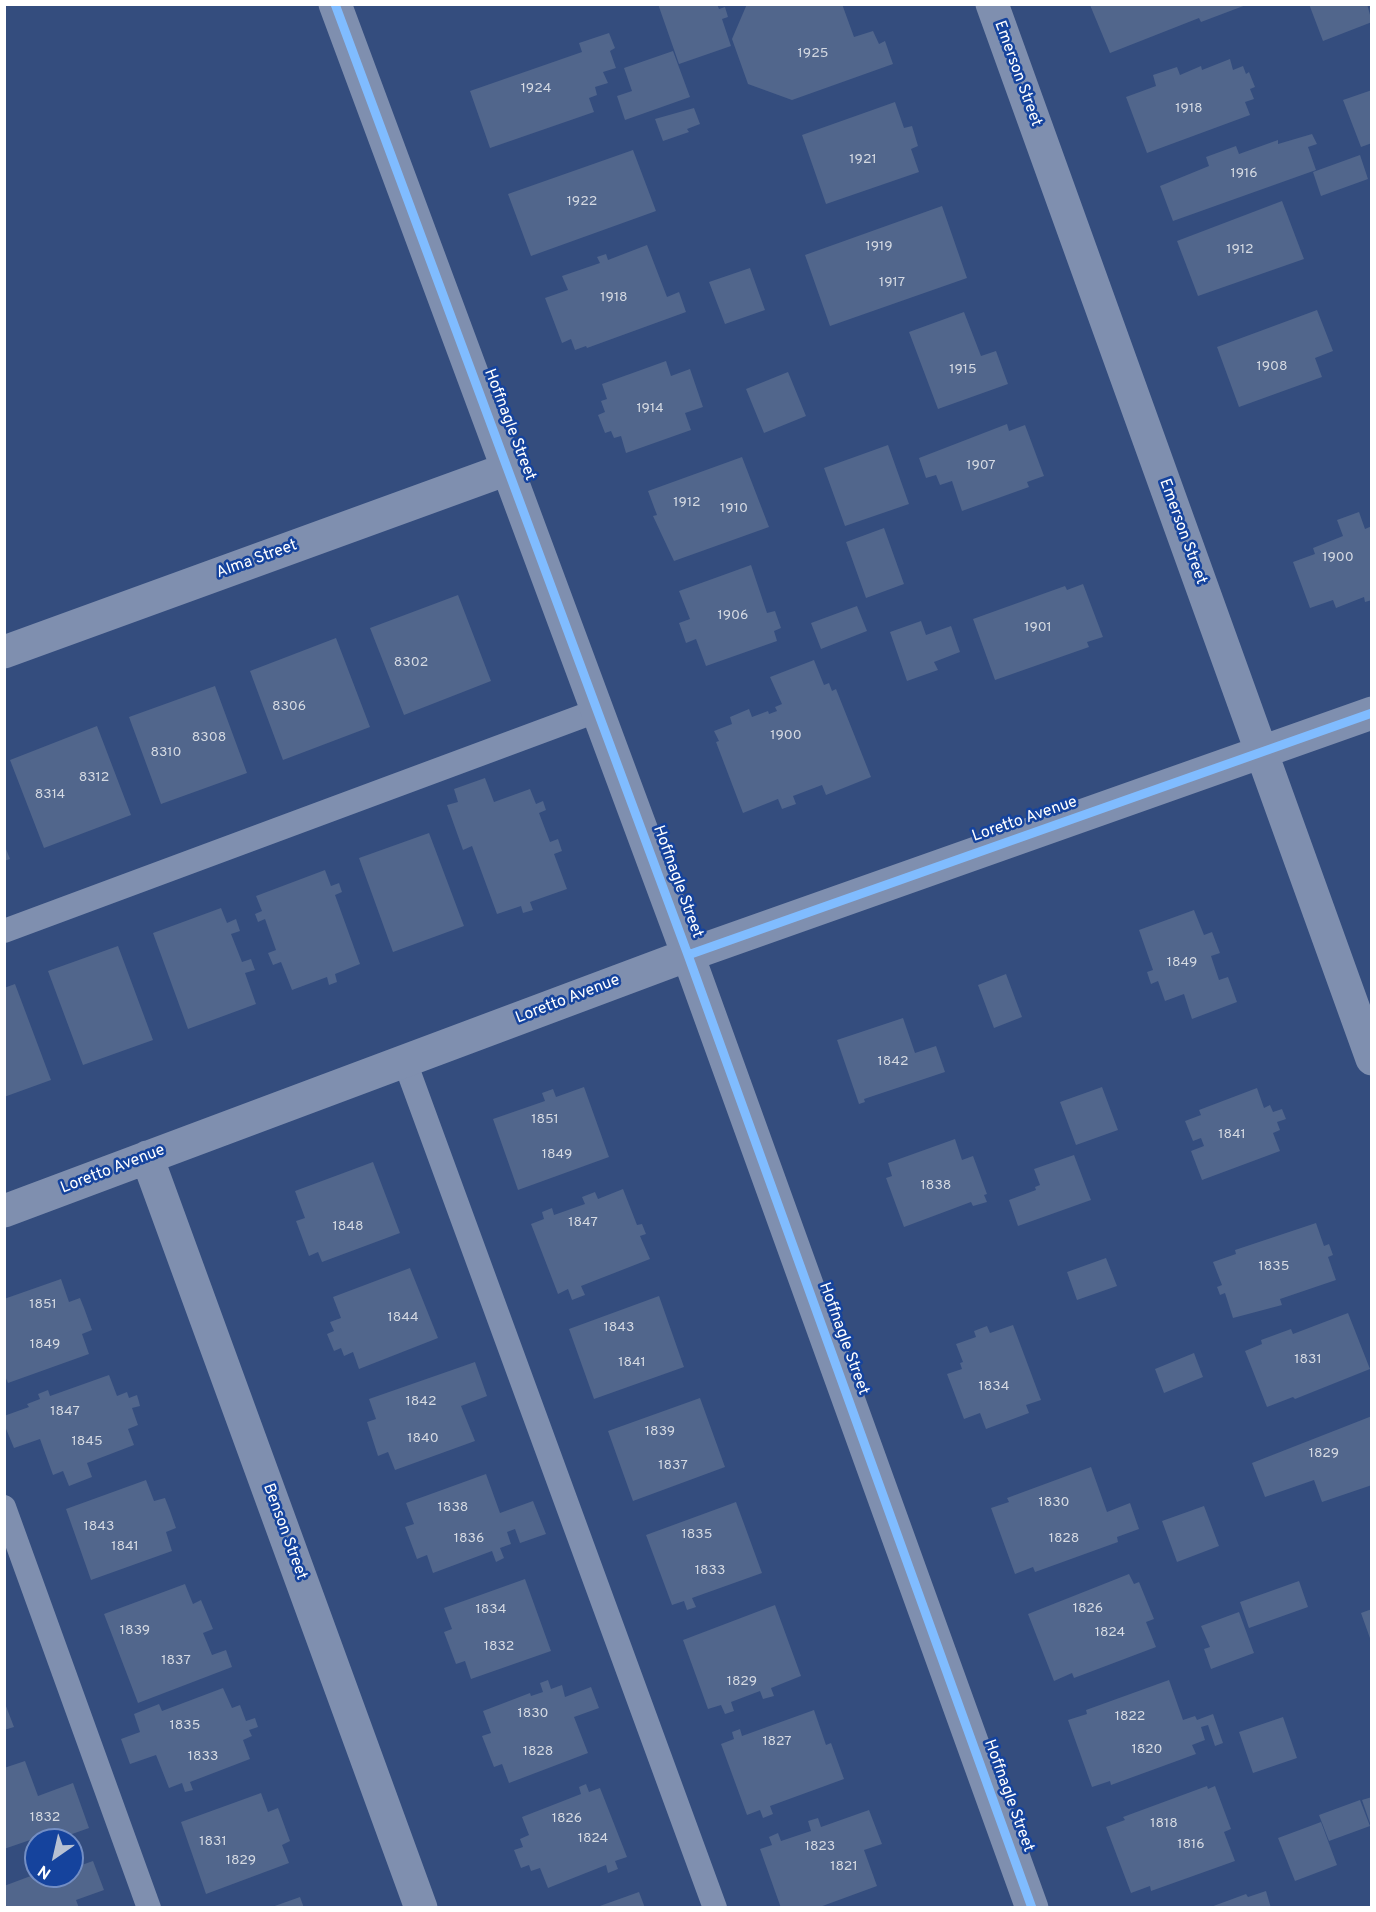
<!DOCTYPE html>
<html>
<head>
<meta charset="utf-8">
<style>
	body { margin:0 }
	#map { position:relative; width:1376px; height:1912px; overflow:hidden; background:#344d7e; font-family:Overpass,sans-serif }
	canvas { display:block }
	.frame { position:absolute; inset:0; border:6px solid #fff; pointer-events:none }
	.north { position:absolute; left:24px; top:1828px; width:60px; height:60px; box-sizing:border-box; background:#15439d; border:2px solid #738ec4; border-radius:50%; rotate:214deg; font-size:16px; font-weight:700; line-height:24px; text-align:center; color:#fff }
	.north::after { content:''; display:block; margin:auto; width:21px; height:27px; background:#b8c1d2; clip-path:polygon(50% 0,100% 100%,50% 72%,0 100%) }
</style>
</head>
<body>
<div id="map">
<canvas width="1376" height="1912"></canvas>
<div class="frame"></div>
<div class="north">N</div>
</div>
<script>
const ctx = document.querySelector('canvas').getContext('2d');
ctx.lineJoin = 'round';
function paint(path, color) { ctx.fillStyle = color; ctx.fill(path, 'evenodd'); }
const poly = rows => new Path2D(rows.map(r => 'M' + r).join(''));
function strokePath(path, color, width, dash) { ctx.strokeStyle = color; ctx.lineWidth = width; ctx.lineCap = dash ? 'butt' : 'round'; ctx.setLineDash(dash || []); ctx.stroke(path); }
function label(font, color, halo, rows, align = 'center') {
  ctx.font = font + ' Overpass,sans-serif'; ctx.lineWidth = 5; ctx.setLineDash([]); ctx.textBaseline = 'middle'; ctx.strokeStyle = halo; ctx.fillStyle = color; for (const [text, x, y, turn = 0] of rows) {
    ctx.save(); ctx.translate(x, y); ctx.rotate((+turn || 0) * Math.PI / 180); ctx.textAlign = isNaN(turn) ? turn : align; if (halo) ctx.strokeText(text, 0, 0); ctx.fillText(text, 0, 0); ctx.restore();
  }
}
paint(poly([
	[658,4,717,4,719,9,725,7,728,17,722,19,731,46,679,64],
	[747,4,842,4,854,37,873,31,879,44,885,41,893,64,792,100,748,84,732,39],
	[1309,4,1367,4,1372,22,1323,41],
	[1090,5,1246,5,1201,22,1199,18,1110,53],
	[609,33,615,48,610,51,616,68,603,72,608,83,595,87,597,95,589,98,594,112,490,148,470,91,582,52,579,43],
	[673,51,690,97,625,120,617,96,632,91,624,68],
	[1230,59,1233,70,1243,66,1246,74,1249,72,1255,87,1250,89,1254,99,1245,102,1250,115,1147,153,1126,97,1156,86,1153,75,1177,67,1180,75,1201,66,1202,70],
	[1372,90,1372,143,1361,147,1343,100],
	[895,102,904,128,912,126,918,146,911,149,919,172,826,204,802,135],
	[694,108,700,124,687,129,689,132,663,141,655,119],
	[1312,134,1317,144,1308,147,1316,170,1173,221,1160,186,1209,166,1206,157,1236,146,1239,154,1278,140,1278,144],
	[633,150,656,211,531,256,508,194],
	[1360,155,1368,179,1321,196,1313,172],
	[1282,201,1304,259,1198,296,1177,241],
	[942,206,967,278,830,326,805,255],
	[647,245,667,297,679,292,686,312,587,348,586,346,575,350,571,339,562,343,545,298,568,290,562,276,600,263,597,257,606,254,608,260],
	[750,268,765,310,725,324,709,282],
	[1317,310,1333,351,1315,358,1322,377,1239,407,1217,347],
	[964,312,981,356,996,351,1008,384,938,409,909,332],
	[666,361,671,376,690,369,703,407,685,413,691,430,626,453,621,436,614,438,611,431,605,433,598,415,605,412,601,401,607,399,602,384],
	[788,372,806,416,764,433,746,389],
	[1007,424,1009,431,1025,425,1044,476,1027,482,1029,487,962,511,952,481,940,485,936,475,926,478,919,458],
	[888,445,909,504,845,526,824,468],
	[742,457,769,527,674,561,653,516,657,515,648,491],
	[1359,512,1365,529,1372,526,1372,600,1365,602,1364,597,1336,608,1333,600,1310,608,1293,562,1315,554,1313,548,1343,536,1337,520],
	[884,528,904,584,866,598,846,542],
	[751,565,767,613,775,611,781,628,774,631,777,641,706,666,696,639,686,643,679,623,690,619,679,591],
	[1083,584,1103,637,1087,642,1089,647,995,680,973,619,1065,586,1067,590],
	[458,595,491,681,404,715,370,628],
	[857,606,867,631,821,649,811,623],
	[921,621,926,635,951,626,960,652,934,662,938,670,907,681,890,632],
	[336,638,370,727,283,760,250,671],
	[814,660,824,685,829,683,832,691,836,689,871,777,826,795,822,785,793,796,796,804,782,809,778,799,743,813,716,742,719,741,714,731,732,724,730,717,749,709,752,717,768,711,769,714,777,711,775,707,782,704,770,677],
	[215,686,247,773,161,804,129,717],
	[97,726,131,815,44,848,10,760],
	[485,778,494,802,530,789,536,804,543,801,546,810,539,813,550,842,558,839,562,851,554,854,567,889,530,902,533,910,523,913,521,906,497,914,472,846,463,850,447,805,458,802,454,789],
	[429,833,464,926,393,952,359,858],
	[4,844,10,859,4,861],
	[325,870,331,886,339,883,342,892,335,895,360,964,335,974,337,982,329,985,327,977,292,990,281,962,273,965,268,953,276,950,265,919,258,922,255,914,262,911,256,896],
	[221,908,227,923,236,919,240,931,231,934,242,962,251,959,255,970,245,973,256,1004,188,1029,153,933],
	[1194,910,1204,935,1212,932,1220,953,1211,956,1219,980,1228,977,1237,1002,1192,1019,1184,994,1165,1001,1158,981,1151,984,1147,972,1153,970,1139,930],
	[118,946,153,1040,83,1065,48,971],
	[1006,974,1022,1017,994,1028,978,985],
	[15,984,51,1080,4,1097,4,988],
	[903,1018,915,1053,936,1046,945,1072,864,1099,865,1102,859,1104,837,1040],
	[584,1087,609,1157,518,1190,493,1119,545,1101,542,1093,553,1089,556,1097],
	[1102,1087,1118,1130,1076,1145,1060,1102],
	[1257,1088,1264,1108,1270,1105,1273,1112,1282,1109,1286,1119,1277,1122,1280,1130,1273,1133,1280,1151,1202,1180,1191,1151,1204,1146,1201,1138,1193,1141,1185,1121,1201,1115,1199,1110],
	[955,1139,962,1160,973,1156,987,1194,984,1195,987,1202,973,1206,971,1202,904,1227,886,1178,892,1176,888,1163],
	[1074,1155,1091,1200,1018,1226,1009,1200,1036,1190,1035,1187,1040,1185,1034,1169],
	[373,1162,400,1233,322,1262,318,1252,309,1256,296,1221,305,1218,295,1191],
	[623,1189,637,1225,642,1224,646,1234,640,1236,650,1259,581,1286,585,1295,572,1300,568,1289,558,1294,531,1224,544,1219,542,1212,552,1208,554,1215,585,1204,582,1197,595,1192,598,1199],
	[1316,1223,1324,1246,1329,1244,1333,1255,1328,1257,1336,1280,1280,1299,1282,1305,1233,1318,1225,1293,1220,1295,1217,1287,1222,1285,1213,1262,1236,1254,1235,1250],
	[1106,1258,1117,1286,1077,1300,1067,1272],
	[410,1268,438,1338,359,1369,353,1352,344,1356,341,1348,334,1351,327,1334,334,1331,330,1322,341,1318,333,1297],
	[61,1279,69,1302,80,1298,84,1308,92,1330,82,1334,89,1354,8,1383,4,1374,4,1299],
	[659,1296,684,1367,594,1399,569,1329],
	[1348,1313,1370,1369,1295,1399,1293,1397,1267,1407,1245,1351,1262,1344,1261,1340,1291,1329,1293,1334],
	[1013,1325,1041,1400,1026,1405,1029,1413,986,1429,980,1413,964,1419,947,1374,962,1369,960,1363,963,1362,956,1344,976,1337,974,1331,987,1326,990,1333],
	[1194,1353,1203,1377,1164,1393,1155,1369],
	[475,1362,487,1396,461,1406,475,1441,395,1470,388,1452,378,1456,367,1422,376,1419,369,1399],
	[109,1375,117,1396,127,1392,129,1398,137,1395,139,1402,140,1406,132,1408,138,1425,128,1429,134,1445,87,1463,92,1477,69,1486,63,1471,53,1475,40,1439,14,1448,4,1424,4,1416,29,1407,27,1404,40,1399,38,1394,48,1390,50,1396],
	[700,1398,725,1467,633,1501,608,1431],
	[1372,1416,1372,1485,1322,1502,1314,1480,1265,1497,1252,1463],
	[1091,1467,1107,1512,1130,1503,1139,1529,1117,1537,1118,1542,1035,1572,1033,1567,1015,1574,991,1508,1009,1502,1007,1498],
	[486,1474,500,1513,533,1501,546,1534,520,1543,515,1529,507,1532,511,1544,500,1548,504,1558,496,1562,492,1551,433,1573,427,1555,417,1559,405,1527,414,1524,406,1503],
	[146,1480,154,1501,165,1498,170,1511,176,1528,166,1532,172,1551,91,1580,66,1509],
	[736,1502,762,1573,692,1598,696,1607,687,1610,684,1601,672,1605,646,1535],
	[1204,1506,1219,1546,1177,1562,1162,1521],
	[1129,1574,1134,1584,1139,1582,1154,1619,1146,1622,1156,1647,1074,1678,1072,1673,1054,1681,1028,1614],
	[525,1579,551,1651,471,1679,465,1661,456,1664,444,1632,452,1629,444,1608],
	[1299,1581,1308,1607,1249,1628,1240,1602],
	[185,1584,193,1604,201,1600,213,1629,203,1633,212,1655,226,1650,232,1667,138,1703,104,1614],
	[775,1605,801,1676,771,1688,774,1696,763,1699,760,1691,731,1702,734,1711,725,1714,721,1705,708,1709,683,1640],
	[1372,1609,1372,1641,1371,1641,1361,1613],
	[1239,1612,1254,1653,1211,1669,1204,1649,1210,1647,1201,1626],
	[548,1680,551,1689,562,1685,565,1697,591,1687,599,1708,574,1717,588,1753,509,1783,502,1764,494,1767,482,1736,491,1733,483,1711,530,1693,531,1696,543,1692,540,1683],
	[1169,1680,1183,1720,1195,1716,1197,1720,1213,1714,1223,1743,1215,1746,1208,1725,1201,1727,1205,1740,1192,1745,1196,1754,1111,1785,1110,1781,1092,1787,1068,1720,1087,1714,1086,1710],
	[223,1688,232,1708,240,1705,246,1721,255,1718,258,1727,249,1730,252,1736,243,1740,250,1759,190,1782,193,1790,185,1792,182,1783,169,1788,156,1755,130,1764,121,1739,140,1732,134,1714,159,1704,162,1711],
	[4,1701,14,1727,4,1730],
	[814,1710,826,1745,831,1743,844,1779,770,1806,773,1814,763,1818,760,1810,747,1815,721,1744,734,1739,732,1732,740,1729,742,1736],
	[1283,1717,1297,1758,1253,1773,1239,1732],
	[25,1761,38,1796,73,1783,89,1828,55,1840,36,1840,36,1847,33,1839,4,1849,4,1768],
	[586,1784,589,1792,600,1788,627,1857,615,1861,618,1869,608,1873,606,1865,548,1888,540,1868,531,1871,529,1865,521,1868,514,1850,523,1847,520,1839,529,1835,522,1817,581,1794,579,1787],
	[1207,1786,1208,1789,1215,1786,1231,1829,1224,1832,1235,1861,1151,1891,1150,1886,1131,1893,1106,1827,1125,1820,1123,1817],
	[261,1793,268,1812,278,1808,290,1841,282,1845,289,1863,206,1894,181,1822],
	[1372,1797,1372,1826,1371,1826,1362,1800],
	[1360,1800,1370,1826,1329,1841,1319,1815],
	[869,1810,882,1844,864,1850,877,1886,817,1908,781,1908,760,1849,772,1845,769,1837,778,1833,781,1841,811,1831,808,1821,818,1818,821,1827],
	[1321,1822,1337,1865,1295,1881,1278,1838],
	[73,1857,76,1867,93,1861,104,1890,76,1900,79,1908,4,1908,4,1886,36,1874,72,1876],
	[1266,1891,1271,1908,1208,1908,1246,1894,1248,1897],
	[639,1892,645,1908,597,1908,597,1907],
	[300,1897,304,1908,272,1908,272,1907]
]), '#51668c');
strokePath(poly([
	[4,931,599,710],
	[405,1062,715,1908],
	[4,1507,149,1908]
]), '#7f8faf', 24);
strokePath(poly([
	[335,4,688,955,1032,1908],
	[992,4,1372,1059],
	[4,652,510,468],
	[147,1157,421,1908],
	[4,1211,688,955,1372,713]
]), '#7f8faf', 33);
strokePath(poly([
	[335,4,688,955,1032,1908],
	[688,955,1372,713]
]), '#80bcff', 9);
label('14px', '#d4d9e2', null, [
	["1925",813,54],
	["1924",536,89],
	["1918",1189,109],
	["1921",863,160],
	["1916",1244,174],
	["1922",582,202],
	["1919",879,247],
	["1912",1240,250],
	["1917",892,283],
	["1918",614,298],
	["1908",1272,367],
	["1915",963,370],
	["1914",650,409],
	["1907",981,466],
	["1912",687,503],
	["1910",734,509],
	["1900",1338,558],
	["1906",733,616],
	["1901",1038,628],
	["8302",411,663],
	["8306",289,707],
	["1900",786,736],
	["8308",209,738],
	["8310",166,753],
	["8312",94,778],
	["8314",50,795],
	["1849",1182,963],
	["1842",893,1062],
	["1851",545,1120],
	["1841",1232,1135],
	["1849",557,1155],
	["1838",936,1186],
	["1847",583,1223],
	["1848",348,1227],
	["1835",1274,1267],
	["1851",43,1305],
	["1844",403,1318],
	["1843",619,1328],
	["1849",45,1345],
	["1831",1308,1360],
	["1841",632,1363],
	["1834",994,1387],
	["1842",421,1402],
	["1847",65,1412],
	["1839",660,1432],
	["1840",423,1439],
	["1845",87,1442],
	["1829",1324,1454],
	["1837",673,1466],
	["1830",1054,1503],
	["1838",453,1508],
	["1843",99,1527],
	["1835",697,1535],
	["1836",469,1539],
	["1828",1064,1539],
	["1841",125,1547],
	["1833",710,1571],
	["1826",1088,1609],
	["1834",491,1610],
	["1839",135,1631],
	["1824",1110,1633],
	["1832",499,1647],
	["1837",176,1661],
	["1829",742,1682],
	["1830",533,1714],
	["1822",1130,1717],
	["1835",185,1726],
	["1827",777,1742],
	["1820",1147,1750],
	["1828",538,1752],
	["1833",203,1757],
	["1832",45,1818],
	["1826",567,1819],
	["1818",1164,1824],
	["1824",593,1839],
	["1831",213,1842],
	["1816",1191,1845],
	["1823",820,1847],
	["1829",241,1861],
	["1821",844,1867]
]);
label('16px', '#fff', '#15439d', [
	["Emerson Street",1017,74,70],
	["Hoffnagle Street",509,425,69],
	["Emerson Street",1182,532,70],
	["Alma Street",257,560,-20],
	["Loretto Avenue",1025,820,-19],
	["Hoffnagle Street",677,882,70],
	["Loretto Avenue",568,1000,-21],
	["Loretto Avenue",113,1170,-21],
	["Hoffnagle Street",843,1339,70],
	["Benson Street",284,1532,70],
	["Hoffnagle Street",1008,1796,70]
]);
</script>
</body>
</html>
